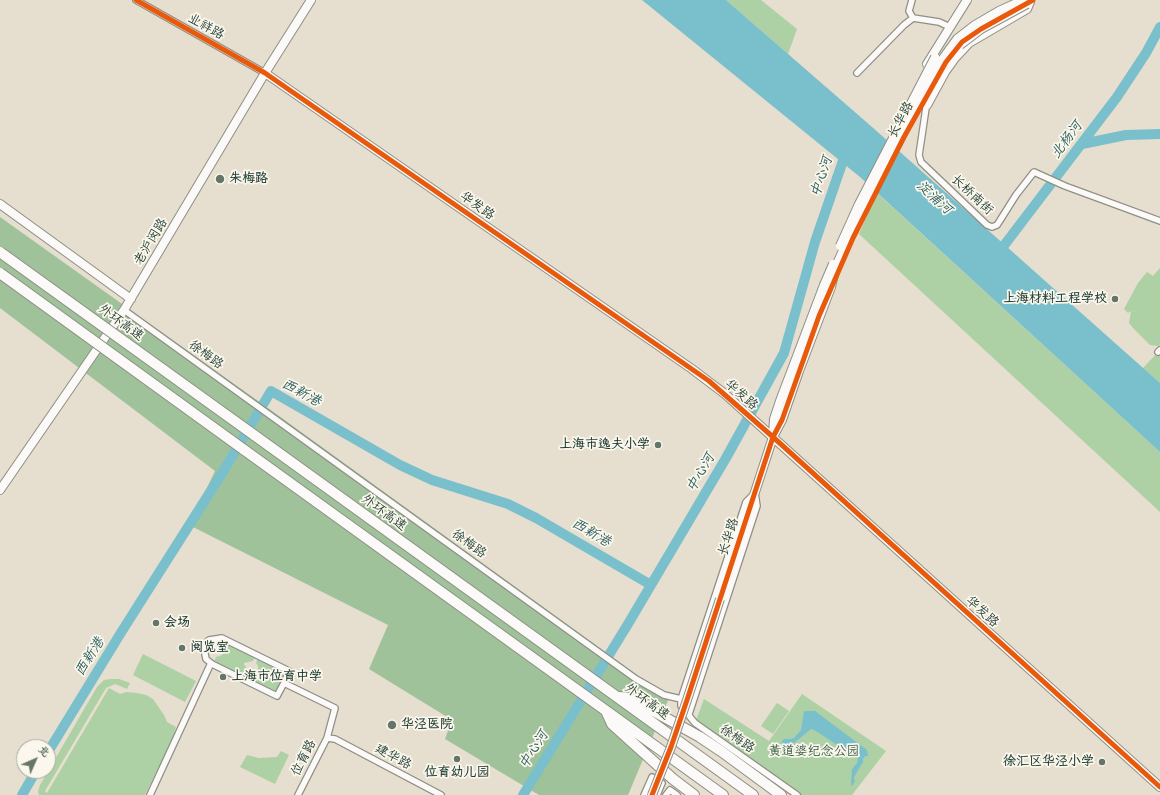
<!DOCTYPE html>
<html>
<head>
<meta charset="utf-8">
<style>
	body { margin:0 }
	#map { position:relative; width:1160px; height:795px; overflow:hidden; background:#e6dece; font-family:Sriracha,"LXGW WenKai TC",sans-serif }
	canvas { display:block }
	.north { position:absolute; left:16px; top:739px; width:40px; height:40px; box-sizing:border-box; background:#fbf7ec; border:1px solid #a3ada2; border-radius:50%; rotate:45deg; font-size:11px; font-weight:700; line-height:16px; text-align:center; color:#1f3d34 }
	.north::after { content:''; display:block; margin:auto; width:14px; height:18px; background:#65756a; clip-path:polygon(50% 0,100% 100%,50% 72%,0 100%) }
</style>
</head>
<body>
<div id="map">
<canvas width="1160" height="795"></canvas>
<div class="north">北</div>
</div>
<script>
const ctx = document.querySelector('canvas').getContext('2d');
ctx.lineJoin = 'round';
function paint(path, color) { ctx.fillStyle = color; ctx.fill(path, 'evenodd'); }
const poly = rows => new Path2D(rows.map(r => 'M' + r).join(''));
function strokePath(path, color, width, dash) { ctx.strokeStyle = color; ctx.lineWidth = width; ctx.lineCap = dash ? 'butt' : 'round'; ctx.setLineDash(dash || []); ctx.stroke(path); }
function label(font, color, halo, rows, align = 'center') {
  ctx.font = font + ' Sriracha,"LXGW WenKai TC",sans-serif'; ctx.lineWidth = 3.5; ctx.setLineDash([]); ctx.textBaseline = 'middle'; ctx.strokeStyle = halo; ctx.fillStyle = color; for (const [text, x, y, turn = 0] of rows) {
    ctx.save(); ctx.translate(x, y); ctx.rotate((+turn || 0) * Math.PI / 180); ctx.textAlign = isNaN(turn) ? turn : align; if (halo) ctx.strokeText(text, 0, 0); ctx.fillText(text, 0, 0); ctx.restore();
  }
}
paint(poly([
	[726,0,761,0,797,29,788,54],
	[877,193,1160,452,1160,512,859,234],
	[1160,268,1160,344,1159,346,1150,345,1133,328,1129,323,1131,311,1128,313,1124,309,1138,283,1147,272,1153,276],
	[1160,350,1160,383,1143,368],
	[223,640,255,657,253,661,244,663,244,665,246,666,245,669,247,673,245,676,244,677,214,662,216,657,222,655,223,653,223,648,220,646],
	[143,654,196,681,185,702,133,675],
	[258,658,285,671,276,691,248,679,250,674,254,674,260,670,258,669,258,666,256,663],
	[110,679,119,679,130,683,127,689,115,684,106,688,45,791,47,793,109,688,120,694,126,692,137,693,146,695,153,699,164,715,167,722,176,727,173,738,145,795,39,795,38,792,40,785,97,687,104,680],
	[802,694,886,751,852,795,797,795,695,723,704,699,769,741],
	[777,703,789,711,773,734,761,726],
	[281,751,289,755,275,784,240,767,247,755,259,758,277,757]
]), '#add1a4');
paint(poly([
	[0,217,268,408,669,698,628,795,539,795,445,739,452,720,369,669,388,625,189,525,215,471,0,308]
]), '#a0c29a');
paint(poly([
	[642,0,726,0,872,127,1160,383,1160,452,860,177],
	[804,711,815,711,867,750,868,756,865,756,863,759,863,762,854,777,855,781,852,786,851,785,852,769,857,763,858,758,856,755,844,753,837,745,816,731,811,729,788,748,783,747,782,741,784,739,790,739,794,738,801,730]
]), '#7abfcc');
strokePath(poly([
	[1082,144,1126,135,1160,134],
	[996,256,1117,97,1146,53,1160,27],
	[48,752,122,631,221,475,271,391,400,465,432,480,508,504,536,518,651,585],
	[22,795,36,771],
	[523,795,628,624,726,458,784,353,815,242,846,152]
]), '#7abfcc', 10);
const street = poly([
	[136,0,265,73],
	[912,0,909,11,913,18],
	[857,73,904,25,913,18,939,22,950,27],
	[925,105,926,108,919,155,921,162,987,225,992,227,997,225,999,222,1016,195,1034,172,1065,186,1160,221],
	[124,310,636,679,664,695,681,699],
	[1158,352,1160,350],
	[284,683,289,671,222,638,209,640,206,643,205,654,206,659,212,664,277,696,284,683,335,708,327,738],
	[689,714,757,506,755,493,746,502,681,699,681,706,695,723,797,795],
	[150,795,211,663],
	[298,795,327,738,335,739,441,795],
	[644,795,652,777,662,783,657,795],
	[666,795,670,790,677,795]
]);
const secondary = poly([
	[927,64,967,0],
	[265,73,692,369,725,394,1160,787],
	[914,98,927,105,945,72,955,58,969,43,1027,9,1030,2],
	[0,204,131,299],
	[773,434,774,419,780,401,824,285],
	[0,490,124,310,265,73,311,0],
	[720,599,773,437,782,420,799,371,831,287]
]);
const highway = poly([
	[254,435,753,795],
	[243,449,723,795],
	[620,697,630,698,700,737,721,751,781,795],
	[606,711,612,724,673,779,694,795]
]);
strokePath(street, '#8e8f85', 8);
strokePath(secondary, '#8e8f85', 10);
strokePath(highway, '#8e8f85', 12);
strokePath(street, '#fbfaf8', 5.5);
strokePath(secondary, '#fbfaf8', 8);
strokePath(highway, '#fbfaf8', 10);
const secondaryBridge = poly([
	[960,45,981,29,1027,4],
	[840,246,859,204,935,57],
	[824,285,833,264],
	[831,287,836,266,855,224,941,61,957,39,975,25,999,11,1023,0],
	[652,795,671,747,687,700,720,599]
]);
const highwayBridge = poly([
	[0,252,254,435],
	[0,273,243,449]
]);
strokePath(secondaryBridge, '#8e8f85', 10, []);
strokePath(highwayBridge, '#8e8f85', 12, []);
strokePath(secondaryBridge, '#fbfaf8', 8);
strokePath(highwayBridge, '#fbfaf8', 10);
strokePath(poly([
	[136,0,265,73,709,381,773,437,1160,787],
	[652,795,671,747,687,700,773,437,782,420,819,316,853,238,904,137,946,62,962,42,981,29,1033,0]
]), '#e8590c', 5);
for (const [x, y, r, color] of [
	[220,179,5,"#65756a"],
	[1115,299,4,"#65756a"],
	[658,445,4,"#65756a"],
	[156,623,4,"#65756a"],
	[182,648,4,"#65756a"],
	[223,677,4,"#65756a"],
	[392,725,5,"#65756a"],
	[457,759,4,"#65756a"],
	[1102,762,4,"#65756a"]
]) { const dot = new Path2D(); dot.arc(x, y, r, 0, 2 * Math.PI); ctx.fillStyle = color; ctx.fill(dot); strokePath(dot, '#fbf7ec', 1.5); }
label('13px', '#1f3d34', '#fbf7ec', [
	["业祥路",206,27,29],
	["长华路",901,120,-62],
	["长桥南街",972,195,43],
	["华发路",477,206,35],
	["老沪闵路",151,242,-59],
	["外环高速",121,323,36],
	["徐梅路",206,355,36],
	["华发路",741,395,41],
	["外环高速",384,513,36],
	["长华路",729,537,-72],
	["徐梅路",469,544,36],
	["华发路",982,612,42],
	["外环高速",647,702,36],
	["徐梅路",737,739,35],
	["建华路",393,757,28],
	["位育路",304,758,-63]
]);
label('bold 13px', '#1f3d34', '#fbf7ec', [
	["朱梅路",229,179],
	["上海材料工程学校",1107,299,"right"],
	["上海市逸夫小学",650,445,"right"],
	["会场",164,623],
	["阅览室",190,648],
	["上海市位育中学",231,677],
	["华泾医院",401,725],
	["徐汇区华泾小学",1094,762,"right"],
	["位育幼儿园",457,773,"center"]
], 'left');
label('13px', '#375f48', '#fbf7ec', [
	["黄道婆纪念公园",814,752]
]);
label('italic 14px', '#2c6061', '#fbf7ec', [
	["北杨河",1067,140,-53],
	["中心河",822,177,-72],
	["淀浦河",934,198,42],
	["西新港",301,393,28],
	["中心河",701,473,-60],
	["西新港",591,533,30],
	["西新港",90,657,-58],
	["中心河",534,750,-58]
]);
</script>
</body>
</html>
